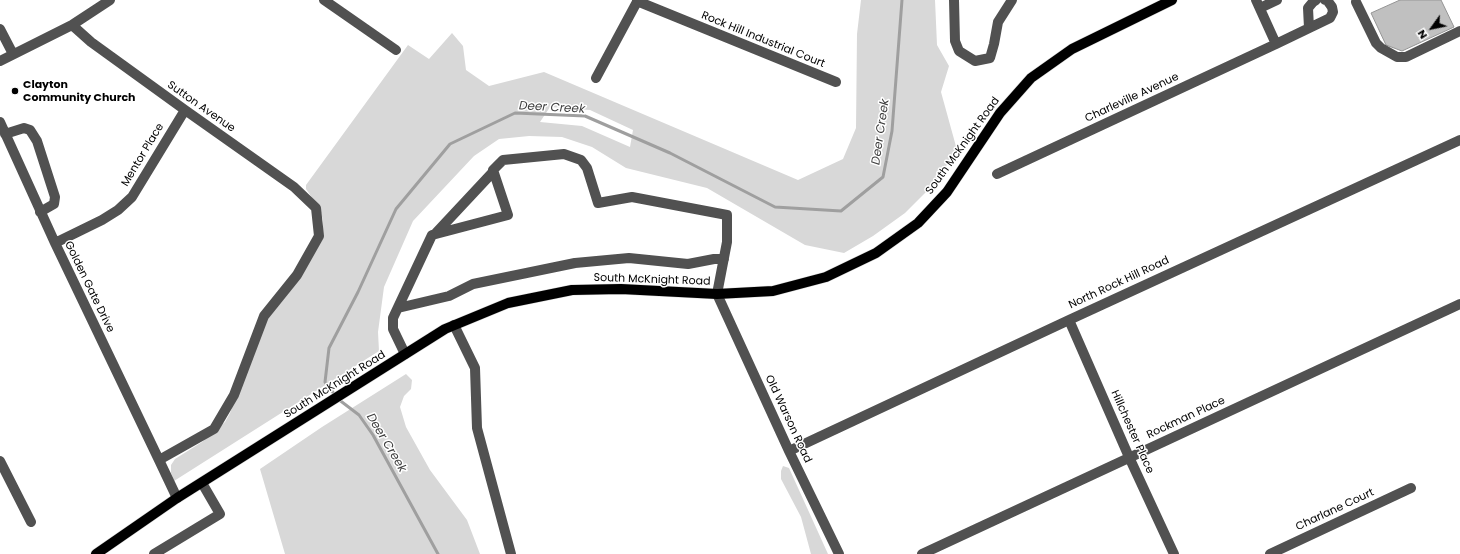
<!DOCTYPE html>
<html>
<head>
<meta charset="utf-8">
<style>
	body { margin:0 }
	#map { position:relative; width:1460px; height:554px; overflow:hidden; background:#fff; font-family:Poppins,sans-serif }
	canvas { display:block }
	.north { position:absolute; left:1412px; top:8px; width:40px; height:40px; -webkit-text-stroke:3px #fff; paint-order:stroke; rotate:237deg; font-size:11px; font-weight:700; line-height:16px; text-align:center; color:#000 }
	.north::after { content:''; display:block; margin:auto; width:14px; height:18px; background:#000; clip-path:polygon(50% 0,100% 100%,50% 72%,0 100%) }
</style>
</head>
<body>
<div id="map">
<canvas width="1460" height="554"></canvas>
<div class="north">N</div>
</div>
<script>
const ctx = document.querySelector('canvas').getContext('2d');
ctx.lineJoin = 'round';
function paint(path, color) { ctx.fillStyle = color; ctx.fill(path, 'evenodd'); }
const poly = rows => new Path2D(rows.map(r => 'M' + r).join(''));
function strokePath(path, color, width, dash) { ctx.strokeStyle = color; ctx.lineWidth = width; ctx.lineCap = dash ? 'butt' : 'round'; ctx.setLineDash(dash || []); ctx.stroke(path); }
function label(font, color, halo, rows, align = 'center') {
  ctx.font = font + ' Poppins,sans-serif'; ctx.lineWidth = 3; ctx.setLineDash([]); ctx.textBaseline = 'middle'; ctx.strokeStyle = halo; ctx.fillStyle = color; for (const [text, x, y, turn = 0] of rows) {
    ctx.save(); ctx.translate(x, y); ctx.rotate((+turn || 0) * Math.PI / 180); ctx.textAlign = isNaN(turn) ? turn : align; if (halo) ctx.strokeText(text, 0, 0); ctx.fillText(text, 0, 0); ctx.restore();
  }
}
paint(poly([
	[861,0,935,0,937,45,949,66,941,92,957,150,934,184,905,213,873,236,844,253,805,245,707,188,626,168,592,147,562,137,529,136,499,139,474,156,413,221,384,287,378,332,379,351,174,481,171,473,171,465,175,459,202,442,214,432,225,422,230,413,264,323,323,230,323,220,320,209,306,189,306,185,408,45,429,59,452,33,463,46,466,70,489,86,544,72,798,180,843,159,856,128,857,34],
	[550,107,590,110,633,130,630,147,582,126,540,122],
	[406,374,412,380,411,389,404,396,400,407,406,427,430,470,467,520,480,554,285,554,260,469,322,427],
	[783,466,789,468,828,554,811,554,801,517,781,479,781,471]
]), '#d8d8d8');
strokePath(poly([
	[438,554,373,435,359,415,338,399,325,382,329,348,358,292,396,209,450,144,515,113,585,116,670,153,775,207,841,211,883,177,892,131,902,0]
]), '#9f9f9f', 3);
const building = poly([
	[1400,0,1441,0,1454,27,1402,51,1386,45,1371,13,1400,0]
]);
paint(building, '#c0c0c0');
strokePath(building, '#959595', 1);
const major = poly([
	[96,554,177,498,445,329,508,303,572,290,621,289,717,294,773,291,826,277,876,253,918,223,947,192,1000,113,1031,78,1072,49,1172,0]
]);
strokePath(major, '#dbdbdb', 11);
strokePath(poly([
	[324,0,396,50],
	[954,0,955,41,959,51,975,61,990,58,994,44,998,22,1012,0],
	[637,1,836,82],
	[1356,2,1376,43,1381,48,1397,57,1406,57,1460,31],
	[1260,8,1277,0],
	[72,25,91,42,185,110,294,187,316,208,319,236,297,275,264,316,234,395,214,429,159,460,177,498],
	[1309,28,1308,8,1313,2,1316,0],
	[0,29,13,54],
	[1276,44,1330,18,1333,12,1332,7,1327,0,1325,0],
	[0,61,72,25,110,0],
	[596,78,638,0],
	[0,122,55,243,159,460],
	[5,134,24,128,30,130,37,141,55,197,54,204,40,212],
	[997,174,1276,44,1256,0],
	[436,233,493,172],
	[55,243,102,220,118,210,132,197,185,110],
	[398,308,449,296,473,284,575,263,629,258,688,264,714,259,724,259],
	[1069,320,1129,457,1174,554],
	[454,325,475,368,477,428,511,554],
	[405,354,393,329,393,318,432,235,508,215,493,170,503,160,564,154,581,160,587,168,598,203,632,197,727,215,727,242,717,294,789,451,839,554],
	[789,451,1069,320,1460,140],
	[0,461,31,522],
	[154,554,220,514,202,483],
	[922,554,1460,304],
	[1270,554,1411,488]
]), '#515151', 10);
strokePath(major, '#000', 10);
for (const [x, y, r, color] of [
	[15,91,4,"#000"]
]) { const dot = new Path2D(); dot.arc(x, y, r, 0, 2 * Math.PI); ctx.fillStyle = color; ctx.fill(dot); strokePath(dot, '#fff', 1.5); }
label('11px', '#000', '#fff', [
	["Rock Hill Industrial Court",763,40,22],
	["Charleville Avenue",1132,98,-25],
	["Sutton Avenue",201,107,35],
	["South McKnight Road",963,146,-54],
	["Mentor Place",143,155,-59],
	["South McKnight Road",652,280,2],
	["North Rock Hill Road",1119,283,-25],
	["Golden Gate Drive",89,287,64],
	["South McKnight Road",335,385,-32],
	["Rockman Place",1186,418,-25],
	["Old Warson Road",788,419,65],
	["Hillchester Place",1132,432,66],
	["Charlane Court",1335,510,-25]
]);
label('bold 11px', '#000', '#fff', [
	["Clayton",23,85],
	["Community Church",23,98]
], 'left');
label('italic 12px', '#404040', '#fff', [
	["Deer Creek",552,108,3],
	["Deer Creek",881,132,-82],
	["Deer Creek",386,443,59]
]);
</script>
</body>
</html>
